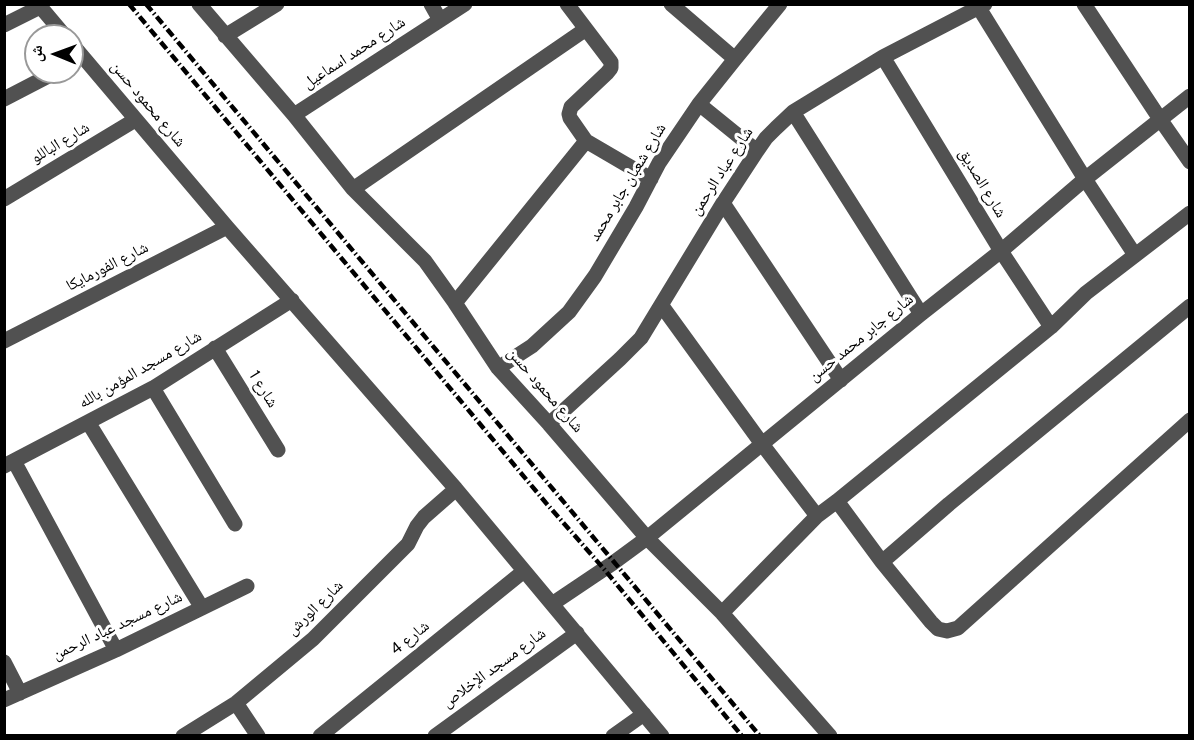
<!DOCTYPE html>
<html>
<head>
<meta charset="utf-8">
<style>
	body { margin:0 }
	#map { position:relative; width:1194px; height:740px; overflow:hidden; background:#fff; font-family:Overpass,"Noto Naskh Arabic",sans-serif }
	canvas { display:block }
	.frame { position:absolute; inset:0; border:6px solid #000; pointer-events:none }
	.north { position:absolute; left:24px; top:24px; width:60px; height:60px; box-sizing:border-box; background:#fff; border:2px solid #999; border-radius:50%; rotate:271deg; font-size:16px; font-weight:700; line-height:24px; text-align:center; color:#000 }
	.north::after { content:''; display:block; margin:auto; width:21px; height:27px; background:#000; clip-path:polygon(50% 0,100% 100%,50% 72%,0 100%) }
</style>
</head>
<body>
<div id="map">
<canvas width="1194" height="740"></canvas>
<div class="frame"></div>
<div class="north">ش</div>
</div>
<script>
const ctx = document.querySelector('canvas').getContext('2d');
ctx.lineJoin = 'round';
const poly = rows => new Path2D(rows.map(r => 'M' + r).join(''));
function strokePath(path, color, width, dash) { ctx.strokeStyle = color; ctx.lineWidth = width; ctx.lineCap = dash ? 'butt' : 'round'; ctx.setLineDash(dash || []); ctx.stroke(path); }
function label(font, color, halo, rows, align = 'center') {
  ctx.font = font + ' Overpass,"Noto Naskh Arabic",sans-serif'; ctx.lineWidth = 6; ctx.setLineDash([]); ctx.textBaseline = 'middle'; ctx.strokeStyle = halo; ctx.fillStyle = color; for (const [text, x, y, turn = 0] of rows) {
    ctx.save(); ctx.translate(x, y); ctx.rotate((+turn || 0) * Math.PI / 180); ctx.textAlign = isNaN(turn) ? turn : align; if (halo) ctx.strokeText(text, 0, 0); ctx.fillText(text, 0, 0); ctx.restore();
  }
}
strokePath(poly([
	[38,4,65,36],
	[199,4,294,115,353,189,425,261,455,303,498,368,549,424,647,538,722,613,830,736],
	[431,4,440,20],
	[567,4,611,62,611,68,607,73,571,107,569,114,570,118,586,141,651,179],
	[671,4,735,59],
	[1084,4,1160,119,1190,162],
	[979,8,1085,179,1135,255],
	[4,25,40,7],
	[225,36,277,4],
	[72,44,227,227,456,489,662,736],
	[883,57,1001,251,1051,327],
	[4,99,56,72],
	[699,104,757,151],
	[793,112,921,314],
	[294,115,465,4],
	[353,189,586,29],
	[4,199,135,120],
	[723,203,841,380],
	[455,303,586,141],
	[662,306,762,444,817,516],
	[4,341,227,227],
	[215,348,278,450],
	[498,368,532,346,569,312,595,276,636,207,659,163,699,104,735,59,780,4],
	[153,388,235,524],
	[88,422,202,608],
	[549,424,620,359,641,338,723,203,757,151,766,138,776,128,793,112,883,57,985,4],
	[14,461,116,650],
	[4,466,153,388,292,300],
	[837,501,882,562,949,504,1190,306],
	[882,562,931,622,938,629,947,631,958,628,1190,420],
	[552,604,613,563,647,538,921,314,1001,251,1085,179,1190,96],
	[722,613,817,516,837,501,1051,327,1086,293,1190,213],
	[4,662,20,693],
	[4,700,116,650,247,586],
	[236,703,258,736],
	[183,736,236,703,313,639,408,544,417,526,424,517,456,489],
	[320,736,524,571],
	[435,736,577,633],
	[613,736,644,714]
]), '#515151', 15);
strokePath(poly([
	[129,4,546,503,604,569,742,736],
	[146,4,760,736]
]), '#000', 4.5, [9, 3, 1.5, 3]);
label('16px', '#000', '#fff', [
	["شارع محمد اسماعيل",355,54,-33],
	["شارع محمود حسن",147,105,50],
	["شارع الباللو",61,144,-31],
	["شارع عباد الرحمن",723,172,-57],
	["شارع شعبان جابر محمد",629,183,-59],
	["شارع الصديق",981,184,59],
	["شارع الفورمايكا",108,268,-27],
	["شارع جابر محمد حسن",862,339,-39],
	["شارع مسجد المؤمن بالله",141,371,-30],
	["شارع 1",262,390,58],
	["شارع محمود حسن",544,391,49],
	["شارع الورش",316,609,-44],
	["شارع مسجد عباد الرحمن",118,627,-25],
	["شارع 4",411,639,-39],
	["شارع مسجد الإخلاص",495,669,-36]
]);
</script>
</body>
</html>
